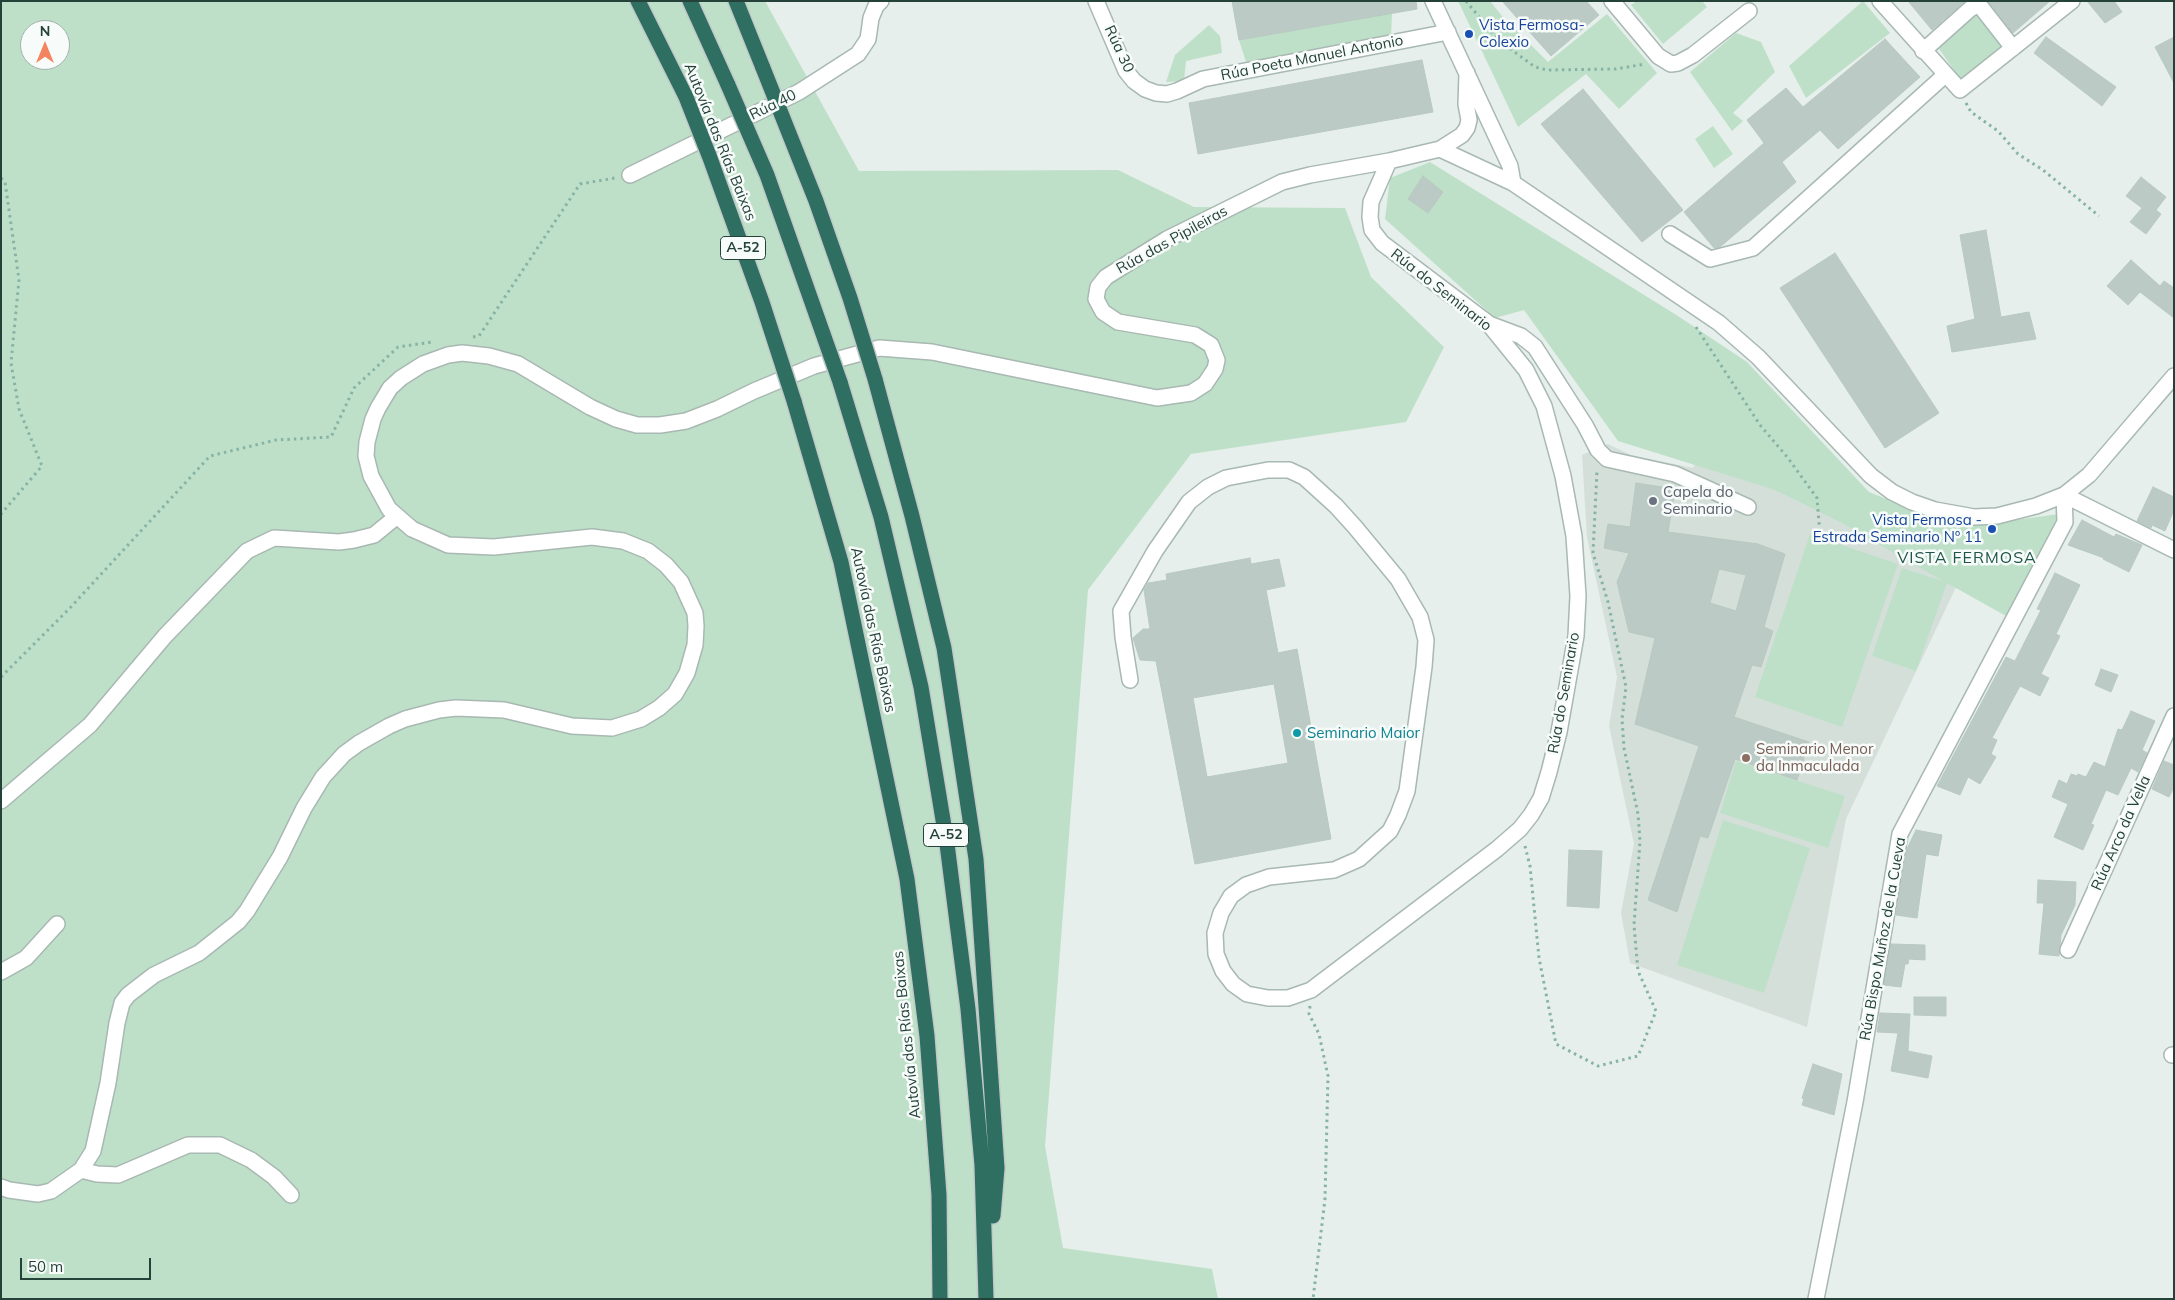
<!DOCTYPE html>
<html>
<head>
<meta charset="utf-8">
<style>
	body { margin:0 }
	#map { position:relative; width:2175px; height:1300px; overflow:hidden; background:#e6efeb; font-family:Mulish,sans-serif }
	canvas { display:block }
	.frame { position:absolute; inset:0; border:2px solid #24423a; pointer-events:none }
	.north { position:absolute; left:20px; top:20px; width:50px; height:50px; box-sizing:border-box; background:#f7fbf9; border:1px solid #a3b1ad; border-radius:50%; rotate:0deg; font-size:14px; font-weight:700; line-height:20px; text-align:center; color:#24423a }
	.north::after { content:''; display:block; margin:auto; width:18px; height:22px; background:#f4845f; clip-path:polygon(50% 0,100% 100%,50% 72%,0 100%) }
	.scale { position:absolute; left:20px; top:1258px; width:131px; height:22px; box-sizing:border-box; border:2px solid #24423a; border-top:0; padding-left:6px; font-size:15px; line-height:18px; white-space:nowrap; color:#24423a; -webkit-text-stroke:4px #f7fbf9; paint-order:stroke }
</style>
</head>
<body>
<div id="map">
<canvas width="2175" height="1300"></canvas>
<div class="frame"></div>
<div class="north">N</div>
<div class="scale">50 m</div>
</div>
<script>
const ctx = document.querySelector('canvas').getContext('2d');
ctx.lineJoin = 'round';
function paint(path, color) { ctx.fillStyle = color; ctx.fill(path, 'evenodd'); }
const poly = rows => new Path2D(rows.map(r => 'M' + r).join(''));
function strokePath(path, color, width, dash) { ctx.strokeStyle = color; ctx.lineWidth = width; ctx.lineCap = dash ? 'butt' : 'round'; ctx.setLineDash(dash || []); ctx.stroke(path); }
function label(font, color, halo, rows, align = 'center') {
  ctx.font = font + ' Mulish,sans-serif'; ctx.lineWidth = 5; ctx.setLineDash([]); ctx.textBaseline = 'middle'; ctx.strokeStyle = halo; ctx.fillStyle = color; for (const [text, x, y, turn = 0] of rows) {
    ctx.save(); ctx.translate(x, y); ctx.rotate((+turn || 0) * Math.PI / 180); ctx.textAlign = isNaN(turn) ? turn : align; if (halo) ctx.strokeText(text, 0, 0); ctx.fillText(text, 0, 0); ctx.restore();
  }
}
paint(poly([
	[1608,444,1631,455,1693,468,1699,453,1778,485,1958,583,1846,819,1807,1027,1630,963,1621,913,1634,844,1609,726,1617,677,1587,537,1582,455]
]), '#d4dfda');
paint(poly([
	[1,1,765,1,859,171,1118,170,1194,207,1345,208,1371,277,1444,347,1406,422,1191,454,1088,590,1045,1146,1063,1248,1212,1269,1218,1299,1,1299],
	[30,30,60,30,60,60,30,60],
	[1458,1,1490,1,1502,16,1548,62,1607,14,1657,73,1619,109,1586,74,1518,127],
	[1637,1,1702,1,1707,7,1663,44,1631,5],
	[1863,1,1890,33,1806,98,1789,66],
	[1976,10,2004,45,1961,80,1937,46],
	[1392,13,1391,37,1246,62,1239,40],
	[1209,25,1220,36,1222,53,1186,61,1184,81,1166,82,1175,55],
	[1736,33,1761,42,1775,72,1733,113,1743,121,1732,131,1690,72],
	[1713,126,1733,154,1714,168,1695,139],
	[1430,162,1678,316,1747,362,1869,492,1957,528,2059,514,2006,616,1947,583,1916,671,1872,656,1902,568,1943,581,1840,522,1775,490,1618,441,1524,310,1495,318,1385,219,1390,178],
	[1810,534,1898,564,1842,727,1755,697],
	[1736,761,1845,796,1828,848,1720,813],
	[1723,820,1810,848,1764,993,1677,965]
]), '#bfe0c8');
const building = poly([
	[1232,1,1416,1,1417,9,1239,40,1232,1],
	[1502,1,1586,1,1599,15,1551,56,1502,1],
	[1908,1,1965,1,1932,30,1908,1],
	[1988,1,2050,1,2013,33,1988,1],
	[2087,1,2114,1,2122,12,2105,23,2087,1],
	[2046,37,2116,87,2102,106,2034,53,2046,37],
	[2174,37,2174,83,2155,47,2174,37],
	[1885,39,1920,77,1838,149,1820,130,1782,162,1796,182,1720,247,1714,248,1684,212,1764,143,1747,120,1786,88,1803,107,1885,39],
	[1422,60,1433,112,1198,154,1189,103,1422,60],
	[1583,89,1683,210,1642,242,1541,124,1583,89],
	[1423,176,1443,192,1428,213,1408,199,1423,176],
	[2141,177,2166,197,2156,210,2161,214,2146,234,2130,222,2142,208,2126,196,2141,177],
	[1986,230,2001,317,2029,312,2036,339,1952,352,1947,326,1975,319,1960,235,1986,230],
	[1835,253,1939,413,1885,448,1780,288,1835,253],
	[2131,260,2160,286,2164,281,2174,288,2174,318,2140,292,2128,305,2107,286,2131,260],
	[1636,483,1675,489,1668,532,1758,544,1785,554,1764,627,1773,631,1761,667,1752,665,1734,717,1809,742,1797,780,1735,759,1708,838,1700,836,1677,912,1648,900,1699,746,1635,724,1655,638,1629,632,1617,582,1629,553,1604,548,1608,524,1630,527,1636,483],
	[1719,569,1746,575,1736,611,1710,603,1719,569],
	[2153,487,2174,497,2174,510,2165,531,2152,525,2151,528,2137,521,2153,487],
	[2082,520,2114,537,2116,534,2142,545,2129,572,2103,559,2104,558,2068,545,2082,520],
	[1250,558,1251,564,1279,559,1285,586,1266,590,1278,653,1297,649,1331,839,1195,864,1156,661,1140,660,1133,638,1143,629,1150,629,1144,590,1148,583,1167,580,1166,574,1250,558],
	[1274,684,1288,763,1207,777,1193,698,1274,684],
	[2055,573,2080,585,2056,634,2060,636,2041,674,2049,678,2040,696,2020,686,1992,738,1997,740,1991,754,1996,757,1980,784,1968,777,1960,795,1937,786,2006,657,2015,661,2041,610,2037,609,2055,573],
	[2101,669,2118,675,2111,692,2095,685,2101,669],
	[2131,711,2155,721,2142,750,2147,753,2138,772,2131,768,2118,795,2106,790,2091,824,2094,825,2083,850,2054,837,2068,804,2052,797,2059,780,2067,784,2071,774,2077,776,2078,774,2086,777,2094,762,2105,767,2118,729,2122,730,2131,711],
	[2164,761,2174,765,2174,787,2169,797,2152,789,2164,761],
	[1916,830,1942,835,1938,856,1926,854,1917,918,1896,915,1907,849,1916,830],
	[1569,850,1602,851,1599,908,1567,906,1569,850],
	[2038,880,2076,882,2075,905,2061,935,2059,956,2039,954,2044,903,2037,903,2038,880],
	[1891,944,1925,945,1925,960,1909,959,1908,964,1905,964,1901,987,1884,985,1891,944],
	[1914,997,1946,997,1946,1016,1914,1015,1914,997],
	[1880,1013,1910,1014,1908,1051,1932,1056,1928,1078,1891,1071,1898,1033,1877,1032,1880,1013],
	[1813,1064,1842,1074,1834,1115,1802,1105,1804,1099,1802,1098,1813,1064]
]);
paint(building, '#bbcac4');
strokePath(building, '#b8c9c2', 1);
const minor = poly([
	[1096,1,1126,71,1134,81,1145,89,1156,93,1167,94,1177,91,1203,79,1448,32],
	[1433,1,1510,166,1513,183],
	[1612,1,1658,56,1671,64,1678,63,1693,55,1749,11],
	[1880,1,1960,90,2072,1],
	[1923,51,1970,9,1975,6,1981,7,2013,48],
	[1440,149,1513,183,1719,323,1758,357,1871,476,1892,492,1912,502,1935,510,1974,517,1997,516,2036,506,2064,495,2089,475,2174,376],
	[630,175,799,92,858,54,868,39,871,18,876,6,881,1],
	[1670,234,1710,259,1753,248,1945,75],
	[1489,324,1521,336,1535,347,1585,425,1598,450,1607,459,1675,474,1748,507],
	[2064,495,2174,550],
	[1130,680,1123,637,1121,611,1155,551,1189,502,1208,487,1226,478,1268,470,1289,470,1304,477,1336,506,1355,527,1398,579,1420,617,1426,640,1424,667,1407,791,1398,815,1390,831,1359,859,1334,870,1269,877,1246,885,1231,896,1221,913,1215,933,1216,954,1223,971,1233,984,1247,994,1268,998,1288,998,1311,990,1497,849,1520,829,1531,815,1541,798,1549,772,1559,732,1576,636,1578,596,1574,536,1563,476,1544,406,1526,370,1488,323,1382,243,1372,230,1370,217,1371,202,1389,161],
	[1,801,90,725,165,636,247,551,274,538,339,542,354,540,374,535,396,517],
	[2068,950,2174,716],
	[1,972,26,958,57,924],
	[2172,1055,2174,1055],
	[81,1170,97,1174,118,1175,188,1145,220,1145,251,1160,274,1177,291,1195],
	[1,1187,9,1190,38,1194,51,1191,81,1170,93,1151,108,1083,117,1023,122,1003,128,995,154,975,199,953,238,922,247,911,280,857,304,808,323,777,344,754,359,743,389,726,405,719,439,710,456,708,504,710,572,726,612,728,641,719,659,708,675,694,687,673,695,645,696,626,695,613,681,582,666,565,648,551,623,541,592,537,494,547,448,545,412,529,389,509,371,476,366,456,367,442,373,419,378,408,390,388,401,378,423,364,448,355,462,353,489,356,518,364,590,407,616,419,637,425,660,425,686,421,717,409,754,391,814,366,879,348,932,352,1157,398,1191,393,1205,384,1215,369,1217,360,1211,345,1195,335,1118,322,1103,312,1096,299,1098,287,1106,277,1167,239,1282,182,1310,175,1389,161,1440,149,1462,135,1467,128,1469,120,1466,104,1467,73],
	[1816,1299,1855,1102,1900,834,2065,522,2064,495]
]);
const highway = poly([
	[638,1,686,97],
	[690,1,728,85],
	[736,1,763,68],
	[875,379,912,516,944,648,976,859,997,1168,993,1216],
	[840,382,881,517,921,687,947,844,968,1009,982,1165,986,1299],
	[794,401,841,562,907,879,927,1036,939,1195,940,1299]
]);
strokePath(minor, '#a8b8b2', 18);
strokePath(highway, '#c2cac8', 18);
strokePath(poly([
	[1466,1,1498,40,1535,67,1547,70,1616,69,1645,64],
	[1966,103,1971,112,1998,131,2018,154,2043,170,2099,216],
	[1,178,5,182,19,280,11,363,19,409,42,466,1,514],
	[1696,327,1760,425,1788,458,1817,498,1820,535],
	[473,337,479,336,580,184,615,178],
	[1,677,69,609,210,456,276,440,331,437,354,388,398,347,432,342],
	[1525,846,1530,866,1539,958,1556,1044,1598,1066,1638,1056,1656,1011,1638,971,1634,925,1640,841,1638,814,1624,748,1622,719,1626,687,1608,602,1593,553,1597,471],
	[1310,1006,1309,1014,1319,1034,1328,1076,1325,1199,1313,1299]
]), '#86b3a5', 3, [2.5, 4]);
strokePath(minor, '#fff', 15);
strokePath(highway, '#2f6f62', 15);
const highwayBridge = poly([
	[763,68,816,201,850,298,875,379],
	[728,85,767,175,840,382],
	[686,97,710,158,762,302,794,401]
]);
strokePath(highwayBridge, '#c2cac8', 18, []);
strokePath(highwayBridge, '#2f6f62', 15);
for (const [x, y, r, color] of [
	[1469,34,5,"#1a4fb4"],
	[1653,501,5,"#6b7280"],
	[1992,529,5,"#1a4fb4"],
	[1297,733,5,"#0f9aa8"],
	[1746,758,5,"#8d6e63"]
]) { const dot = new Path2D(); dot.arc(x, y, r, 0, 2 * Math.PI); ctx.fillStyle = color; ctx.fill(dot); strokePath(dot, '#f7fbf9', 2); }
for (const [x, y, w] of [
	[743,248,45],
	[946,835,45]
]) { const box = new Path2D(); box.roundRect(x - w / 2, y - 11.5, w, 23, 4); ctx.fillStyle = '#f7fbf9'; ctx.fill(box); strokePath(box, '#24423a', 1); }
label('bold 14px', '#24423a', null, [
	["A-52",743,248],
	["A-52",946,835]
]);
label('15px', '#164399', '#f7fbf9', [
	["Vista Fermosa-",1479,25],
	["Colexio",1479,42],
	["Vista Fermosa -",1982,520,"right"],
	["Estrada Seminario Nº 11",1982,537,"right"]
], 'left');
label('15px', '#24423a', '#f7fbf9', [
	["Rúa 30",1119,49,65],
	["Rúa Poeta Manuel Antonio",1312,58,-11],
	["Rúa 40",773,105,-26],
	["Autovía das Rías Baixas",720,142,68],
	["Rúa das Pipileiras",1172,240,-29],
	["Rúa do Seminario",1441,290,38],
	["Autovía das Rías Baixas",873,630,78],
	["Rúa do Seminario",1564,693,-80],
	["Rúa Arco da Vella",2121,833,-66],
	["Rúa Bispo Muñoz de la Cueva",1883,939,-80],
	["Autovía das Rías Baixas",907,1035,-96]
]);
label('15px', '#5b616d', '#f7fbf9', [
	["Capela do",1663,492],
	["Seminario",1663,509]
], 'left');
label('15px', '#0d838f', '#f7fbf9', [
	["Seminario Maior",1307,733]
], 'left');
label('15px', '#785e54', '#f7fbf9', [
	["Seminario Menor",1756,749],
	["da Inmaculada",1756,766]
], 'left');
ctx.letterSpacing = '1px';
label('16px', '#1f5548', '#f7fbf9', [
	["VISTA FERMOSA",1967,558]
]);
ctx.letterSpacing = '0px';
</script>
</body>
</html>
